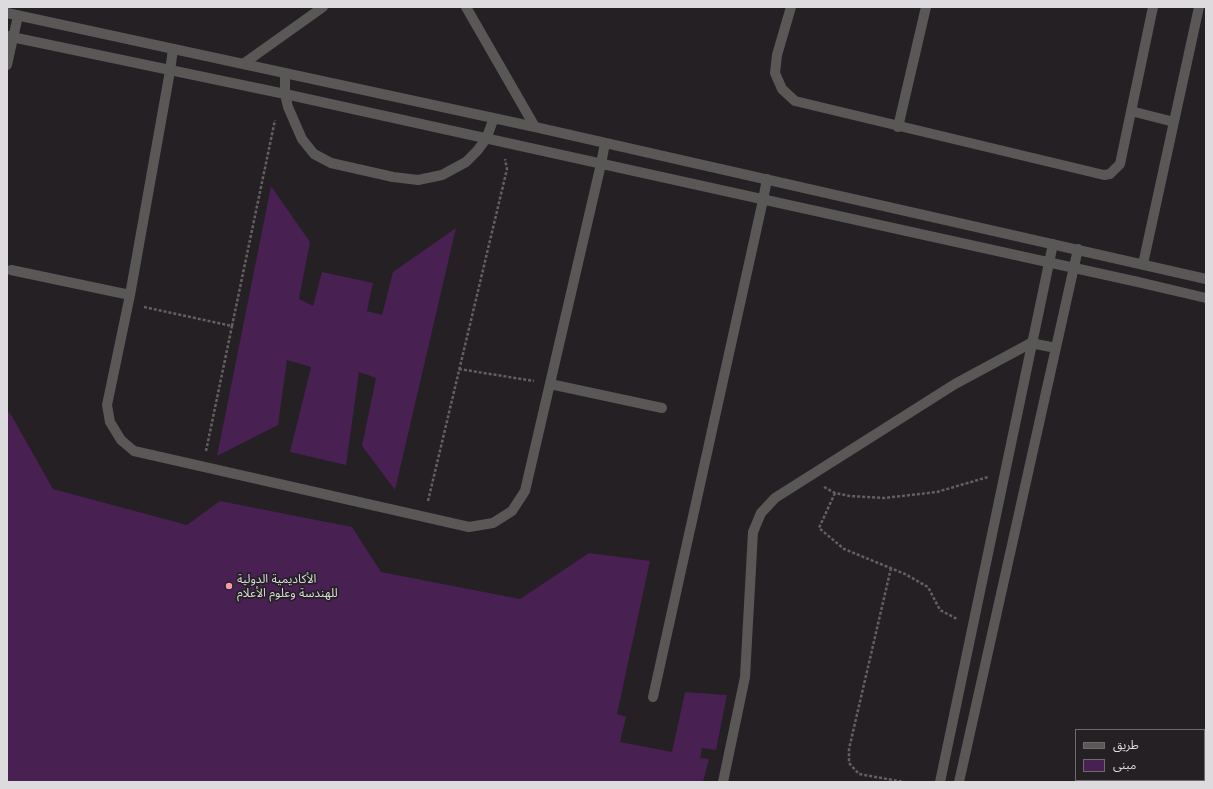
<!DOCTYPE html>
<html>
<head>
<meta charset="utf-8">
<style>
	body { margin:0 }
	#map { position:relative; width:1213px; height:789px; overflow:hidden; background:#242024; font-family:Inter,"Noto Sans Arabic",sans-serif }
	canvas { display:block }
	.frame { position:absolute; inset:0; border:8px solid #dddbde; pointer-events:none }
	.legend { position:absolute; left:1075px; top:729px; width:130px; height:52px; box-sizing:border-box; background:#242024; border:1px solid #6e6b6e; margin:0; padding:5px 7px; list-style:none; font-size:12px; color:#dddbde }
	.legend li { display:flex; align-items:center; gap:8px; height:20px }
	.legend b { width:20px; border:1px solid #6e6b6e }
</style>
</head>
<body>
<div id="map">
<canvas width="1213" height="789"></canvas>
<div class="frame"></div>
<ul class="legend">
<li><b style="height:5px;background:#5a5856"></b>طريق</li>
<li><b style="height:11px;background:#482052"></b>مبنى</li>
</ul>
</div>
<script>
const ctx = document.querySelector('canvas').getContext('2d');
ctx.lineJoin = 'round';
function paint(path, color) { ctx.fillStyle = color; ctx.fill(path, 'evenodd'); }
const poly = rows => new Path2D(rows.map(r => 'M' + r).join(''));
function strokePath(path, color, width, dash) { ctx.strokeStyle = color; ctx.lineWidth = width; ctx.lineCap = dash ? 'butt' : 'round'; ctx.setLineDash(dash || []); ctx.stroke(path); }
function label(font, color, halo, rows, align = 'center') {
  ctx.font = font + ' Inter,"Noto Sans Arabic",sans-serif'; ctx.lineWidth = 3.5; ctx.setLineDash([]); ctx.textBaseline = 'middle'; ctx.strokeStyle = halo; ctx.fillStyle = color; for (const [text, x, y, turn = 0] of rows) {
    ctx.save(); ctx.translate(x, y); ctx.rotate((+turn || 0) * Math.PI / 180); ctx.textAlign = isNaN(turn) ? turn : align; if (halo) ctx.strokeText(text, 0, 0); ctx.fillText(text, 0, 0); ctx.restore();
  }
}
paint(poly([
	[271,186,310,242,299,299,313,306,322,272,373,283,367,311,382,315,393,272,456,228,395,490,362,446,376,378,359,372,346,465,290,452,311,367,287,360,278,425,217,456],
	[7,412,10,413,53,489,187,525,220,501,352,527,381,572,520,599,589,553,650,561,617,714,626,717,620,742,672,752,685,692,727,695,716,750,702,748,700,758,709,759,703,782,7,782]
]), '#482052');
strokePath(poly([
	[144,307,232,326,275,120],
	[459,369,534,381],
	[206,451,232,326],
	[824,487,835,493,850,496,884,498,937,492,988,477],
	[835,493,819,528,844,549,905,574,928,587,940,610,957,619],
	[428,501,507,169,505,159],
	[891,568,849,749,849,763,859,774,904,782]
]), '#635f63', 2.5, [3, 2]);
strokePath(poly([
	[791,7,777,55,775,73,782,89,795,101,1104,175,1110,174,1120,164,1153,7],
	[7,65,13,38],
	[170,71,130,295,107,405,110,422,121,440,134,451,469,527,493,523,512,511,525,491,601,164],
	[285,94,288,107,302,139,314,154,331,163,393,177,418,180,442,175,466,162,477,151,486,139],
	[1131,111,1174,122],
	[898,127,926,7],
	[1143,264,1199,7],
	[11,270,130,295],
	[550,384,662,408],
	[653,697,763,200],
	[723,782,745,677,753,532,761,513,775,498,955,384,1031,343]
]), '#5a5856', 10);
strokePath(poly([
	[466,7,535,127],
	[7,13,535,127,1206,279],
	[7,36,285,94,1138,282,1206,298],
	[13,38,18,16],
	[243,64,323,7],
	[170,71,173,49],
	[285,73,285,94],
	[486,139,494,118],
	[601,164,605,143],
	[763,200,767,179],
	[1031,343,1056,348],
	[940,782,1053,244],
	[959,782,1078,249]
]), '#5a5856', 10);
for (const [x, y, r, color] of [
	[229,586,4,"#f39aa9"]
]) { const dot = new Path2D(); dot.arc(x, y, r, 0, 2 * Math.PI); ctx.fillStyle = color; ctx.fill(dot); strokePath(dot, '#242024', 1.5); }
label('12px', '#dddbde', '#242024', [
	["الأكاديمية الدولية",237,579],
	["للهندسة وعلوم الأعلام",237,593]
], 'left');
</script>
</body>
</html>
